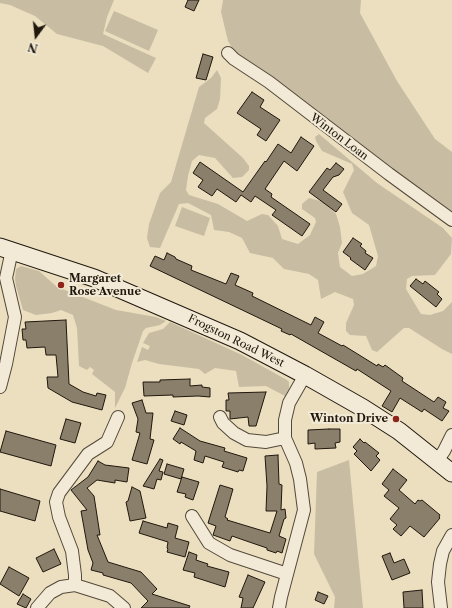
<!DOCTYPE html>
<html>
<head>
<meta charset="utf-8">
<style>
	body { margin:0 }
	#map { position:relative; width:452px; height:608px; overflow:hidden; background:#ebdfc0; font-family:"Libre Caslon Text",serif }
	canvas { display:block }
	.north { position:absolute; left:16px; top:16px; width:40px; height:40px; -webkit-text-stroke:3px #f2ead6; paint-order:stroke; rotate:195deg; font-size:11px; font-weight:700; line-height:16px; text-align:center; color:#20170d }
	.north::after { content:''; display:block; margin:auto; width:14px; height:18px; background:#20170d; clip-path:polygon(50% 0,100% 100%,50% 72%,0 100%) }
</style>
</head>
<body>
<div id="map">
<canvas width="452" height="608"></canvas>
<div class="north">N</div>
</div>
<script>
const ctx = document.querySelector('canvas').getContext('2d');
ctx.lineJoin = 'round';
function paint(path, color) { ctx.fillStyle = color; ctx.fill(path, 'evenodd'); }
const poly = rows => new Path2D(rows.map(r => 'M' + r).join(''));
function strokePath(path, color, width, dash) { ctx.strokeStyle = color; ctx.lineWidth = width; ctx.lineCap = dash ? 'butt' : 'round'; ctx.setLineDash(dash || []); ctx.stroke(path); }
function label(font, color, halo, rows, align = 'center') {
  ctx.font = font + ' "Libre Caslon Text",serif'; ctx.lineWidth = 4; ctx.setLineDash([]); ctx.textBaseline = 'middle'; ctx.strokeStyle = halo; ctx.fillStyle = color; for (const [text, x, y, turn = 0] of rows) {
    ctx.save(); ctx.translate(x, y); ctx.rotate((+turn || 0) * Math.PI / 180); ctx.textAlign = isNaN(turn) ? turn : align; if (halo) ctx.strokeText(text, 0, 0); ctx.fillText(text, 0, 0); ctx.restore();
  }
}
paint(poly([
	[0,0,114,0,107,17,103,34,156,58,148,73,103,46,57,34,35,16,10,5,0,3],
	[223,0,361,0,360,13,397,81,435,139,452,152,452,213,237,56,228,41,221,12],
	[114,11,158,30,149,51,105,31],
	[217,70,221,78,220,99,217,109,205,118,204,123,243,158,249,166,249,170,242,177,233,178,215,158,199,155,192,161,188,176,186,190,189,195,218,204,247,221,262,214,268,215,278,226,282,239,298,244,310,235,316,222,315,218,302,209,302,204,309,198,324,202,336,214,340,227,342,243,338,253,340,267,352,276,363,274,376,266,378,256,369,225,352,213,343,192,354,170,352,164,322,151,316,141,315,137,319,134,377,183,443,228,452,238,451,254,435,275,412,276,407,279,406,289,421,314,430,315,443,311,452,302,452,354,442,349,409,328,404,328,377,352,372,350,366,336,350,335,346,331,346,323,354,305,353,299,335,292,321,299,318,280,309,274,284,269,273,258,250,253,242,238,229,232,214,230,211,215,188,203,179,204,160,248,150,247,147,238,149,224,160,193,171,182,199,87,211,78],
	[182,207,210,218,204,236,175,226],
	[21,266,39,271,57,287,116,310,156,317,166,321,160,325,146,328,143,331,132,363,125,388,115,408,115,392,92,374,94,370,90,367,87,370,79,366,77,328,73,315,61,310,52,313,36,315,23,310,16,286,15,279,16,269],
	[170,322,242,355,287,380,289,382,289,389,285,396,266,386,239,387,236,371,215,368,205,374,199,369,159,364,145,360,137,362,142,347,148,350,150,346,143,343,149,333,163,329],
	[349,460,363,608,334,608,335,597,314,554,317,472]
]), '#c8bda2');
const building = poly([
	[188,0,199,0,194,11,185,7,188,0],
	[203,54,213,57,206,80,196,78,203,54],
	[252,92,264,100,260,107,280,120,266,141,257,135,261,129,237,113,252,92],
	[301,137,314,146,297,171,284,161,265,189,272,194,271,197,310,224,302,236,272,215,276,210,255,196,251,202,241,195,236,202,217,189,212,196,198,187,203,180,193,173,200,162,243,192,265,161,266,162,278,144,291,153,301,137],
	[336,163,344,169,339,175,333,177,323,190,342,204,336,212,309,192,327,168,330,170,336,163],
	[353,238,362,244,360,246,366,251,365,253,373,258,365,270,350,259,351,258,343,252,353,238],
	[167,253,175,257,176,259,192,266,191,270,226,284,231,273,239,276,235,285,253,293,252,296,311,325,315,317,324,322,318,333,342,346,343,345,377,366,378,364,383,367,385,365,403,378,402,381,434,402,438,397,446,402,443,408,449,411,442,421,424,409,422,412,400,398,392,412,382,406,391,391,357,369,356,371,291,334,290,335,281,331,282,329,150,266,155,256,164,260,167,253],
	[416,279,423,284,425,281,439,292,437,294,442,299,436,307,410,286,416,279],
	[66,320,69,384,83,392,96,396,97,393,106,395,102,410,72,402,48,388,47,377,58,377,56,355,46,355,45,347,27,348,26,340,23,340,22,329,26,329,25,322,66,320],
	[190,379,190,386,202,385,202,387,210,388,210,397,198,396,173,397,173,395,144,396,143,382,160,382,160,380,190,379],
	[266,392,256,426,249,426,248,417,230,419,230,411,226,411,226,400,229,400,228,393,266,392],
	[142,400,146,413,153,413,150,439,154,440,147,464,132,460,140,433,136,432,138,419,132,403,142,400],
	[175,411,187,415,184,425,171,421,175,411],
	[66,419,81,423,75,443,60,439,66,419],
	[180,428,200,441,225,448,224,451,247,458,243,471,239,470,238,472,222,467,224,462,205,456,203,463,194,460,196,451,181,442,180,444,173,439,180,428],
	[329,429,340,429,340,442,335,443,336,448,315,449,315,443,308,444,308,430,329,429],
	[6,431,56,445,51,466,0,452,6,431],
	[360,439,364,443,365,442,379,453,376,456,380,460,371,471,354,454,357,451,353,447,360,439],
	[278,455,279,484,282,485,281,510,285,509,286,518,284,519,279,536,286,539,282,553,277,551,276,553,267,550,267,548,258,545,232,536,230,541,213,535,216,526,208,523,220,485,233,489,225,517,228,519,227,520,270,533,277,511,266,511,267,486,265,456,278,455],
	[160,459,163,460,159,471,163,472,161,480,157,479,154,489,143,486,160,459],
	[98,461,105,465,129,468,127,482,115,480,115,483,97,480,87,488,94,496,100,535,97,535,108,562,141,572,157,589,152,594,190,606,189,608,141,608,148,601,131,583,103,575,103,573,91,570,93,563,88,550,81,511,87,510,71,490,88,477,98,461],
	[167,464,184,469,181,479,164,474,167,464],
	[393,469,407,480,399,490,415,504,418,500,420,501,422,500,440,515,439,517,440,518,424,537,410,526,401,536,393,529,397,525,390,519,399,508,384,496,389,490,382,484,393,469],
	[182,477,199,482,193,500,185,497,186,494,177,492,182,477],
	[132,487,140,491,146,518,130,521,126,502,128,501,132,487],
	[0,489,40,501,35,521,0,511,0,489],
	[143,521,167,528,168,523,178,526,175,538,189,542,185,557,167,552,168,549,167,548,168,542,139,533,143,521],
	[54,549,61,564,43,572,36,558,54,549],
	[189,552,197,555,196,560,208,564,207,566,229,572,225,587,194,577,195,573,183,570,189,552],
	[390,553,394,563,404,559,410,573,392,580,382,556,390,553],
	[9,567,29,578,19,596,0,584,9,567],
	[248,575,265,582,253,608,241,608,243,598,239,597,248,575],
	[422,590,423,608,404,608,403,592,422,590],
	[318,592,328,596,324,604,315,600,318,592],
	[23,594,31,599,26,608,17,604,23,594]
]);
paint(building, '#8a7f6a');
strokePath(building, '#20170d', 1);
const street = poly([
	[228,53,234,59,269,82,389,174,452,220],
	[0,387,6,364,15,317,6,278,12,250],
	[220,417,223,423,234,433,247,440,266,442,285,438],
	[437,461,444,451,452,435],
	[192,516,209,543,230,555,287,574],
	[75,585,75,575,72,551,59,517,56,502,59,493,88,454,107,442,118,417],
	[37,608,50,593,61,587,75,585,110,596,124,608],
	[279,608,281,597,304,510,300,479,296,463,285,438,285,420,289,403,305,375],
	[441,608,438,582,440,564,443,551,452,535]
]);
const secondary = poly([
	[0,247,94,278,240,341,305,375,363,408,399,431,452,473]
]);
strokePath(street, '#53493a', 14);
strokePath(secondary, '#20170d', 19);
strokePath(street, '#f2ead6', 12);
strokePath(secondary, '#f2ead6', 17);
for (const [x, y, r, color] of [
	[61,285,4,"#8f2418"],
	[396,419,4,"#8f2418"]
]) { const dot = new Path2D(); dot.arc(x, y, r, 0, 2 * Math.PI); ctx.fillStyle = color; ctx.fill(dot); strokePath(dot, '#f2ead6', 1.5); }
label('11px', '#20170d', '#f2ead6', [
	["Winton Loan",339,137,37],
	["Frogston Road West",236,341,26]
]);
label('bold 11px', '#20170d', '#f2ead6', [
	["Margaret",69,279],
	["Rose Avenue",69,292],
	["Winton Drive",388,419,"right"]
], 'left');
</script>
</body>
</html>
